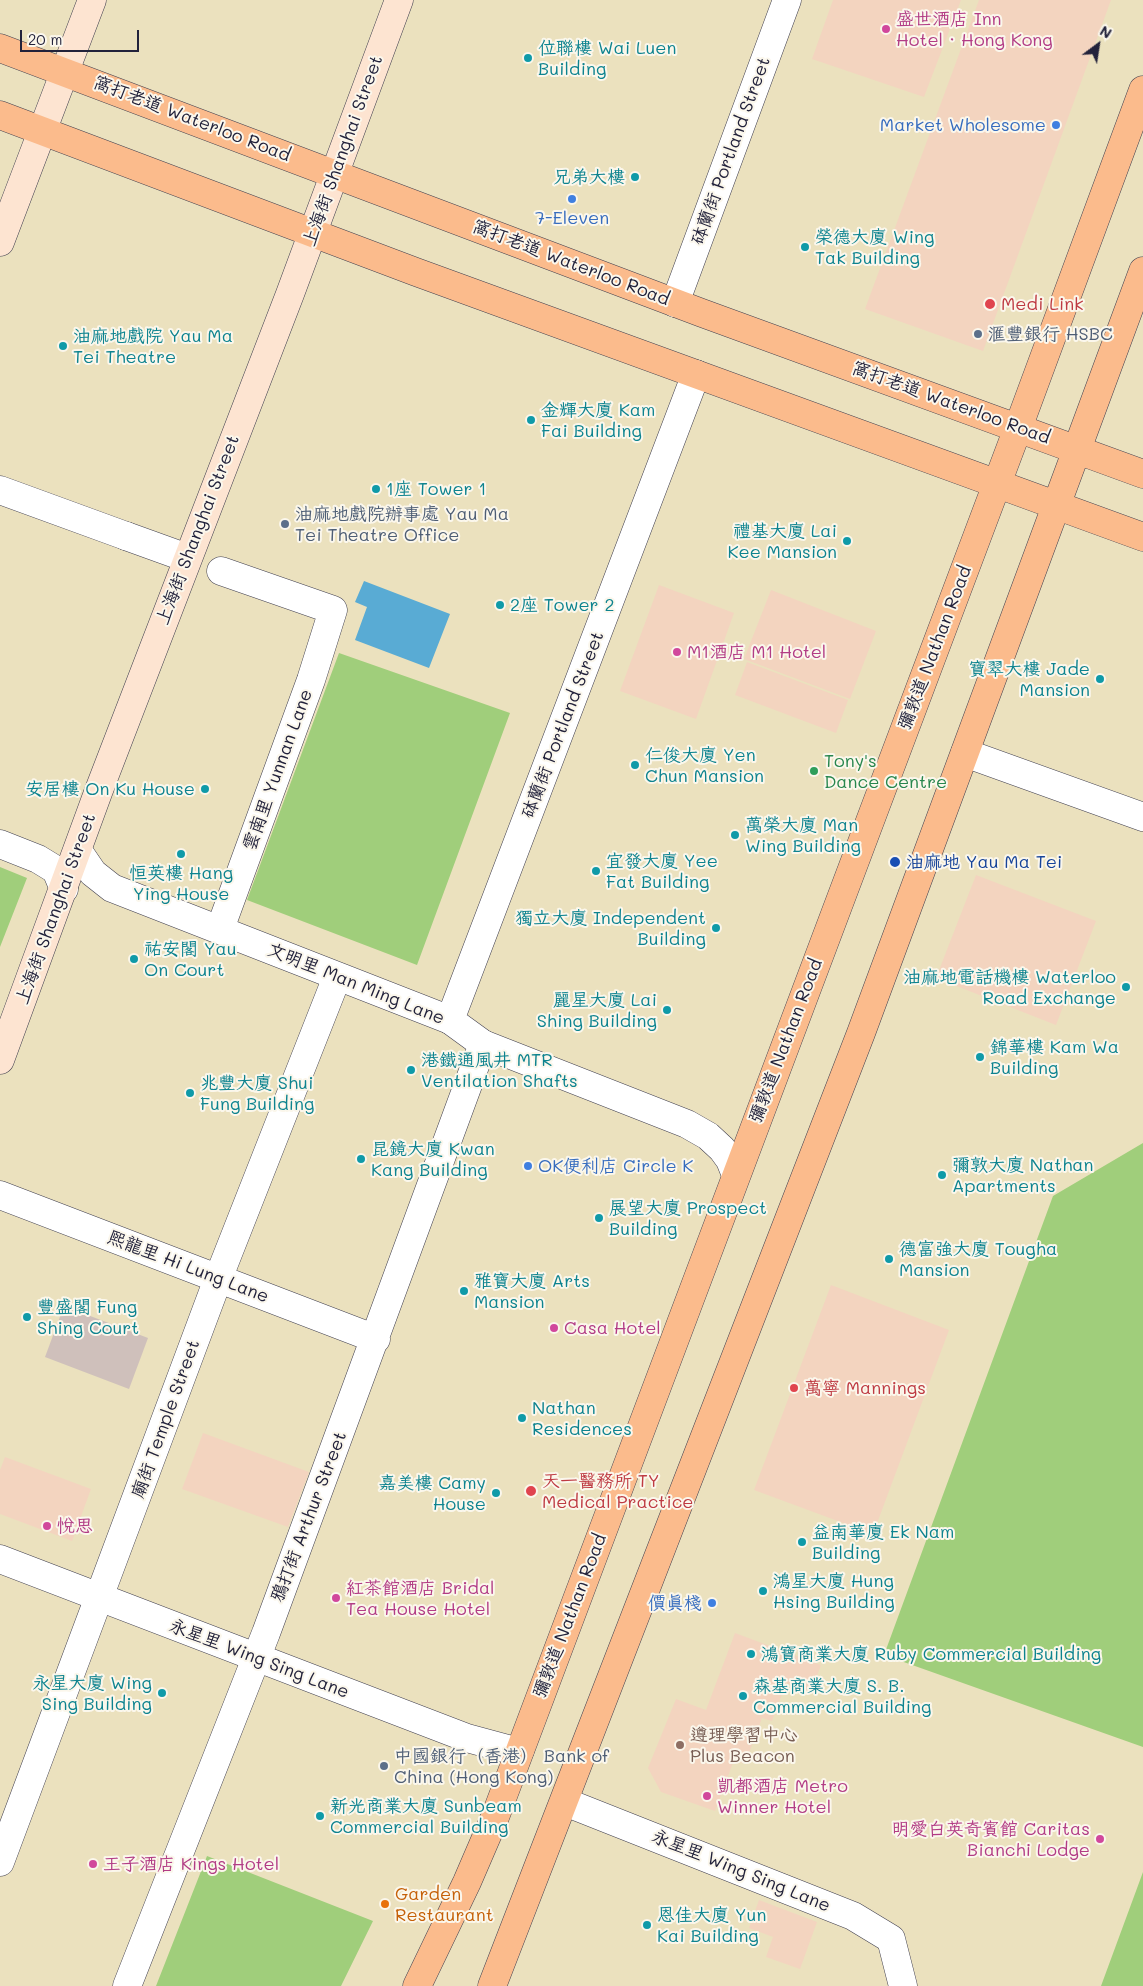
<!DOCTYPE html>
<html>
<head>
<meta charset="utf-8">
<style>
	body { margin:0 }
	#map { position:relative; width:1143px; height:1986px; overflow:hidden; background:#ebe1be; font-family:Mali,sans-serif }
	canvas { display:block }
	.north { position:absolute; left:1073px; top:20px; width:50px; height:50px; -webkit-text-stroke:4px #fbf7ec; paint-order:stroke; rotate:31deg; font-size:14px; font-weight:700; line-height:20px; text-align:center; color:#22223b }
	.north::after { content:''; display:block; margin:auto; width:18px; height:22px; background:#22223b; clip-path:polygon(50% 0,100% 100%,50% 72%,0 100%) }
	.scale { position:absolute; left:20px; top:30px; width:119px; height:22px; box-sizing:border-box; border:2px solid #22223b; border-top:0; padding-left:6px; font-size:15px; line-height:18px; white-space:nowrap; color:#22223b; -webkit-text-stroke:4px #fbf7ec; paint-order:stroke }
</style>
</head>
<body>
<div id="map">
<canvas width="1143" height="1986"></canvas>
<div class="north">N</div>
<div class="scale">20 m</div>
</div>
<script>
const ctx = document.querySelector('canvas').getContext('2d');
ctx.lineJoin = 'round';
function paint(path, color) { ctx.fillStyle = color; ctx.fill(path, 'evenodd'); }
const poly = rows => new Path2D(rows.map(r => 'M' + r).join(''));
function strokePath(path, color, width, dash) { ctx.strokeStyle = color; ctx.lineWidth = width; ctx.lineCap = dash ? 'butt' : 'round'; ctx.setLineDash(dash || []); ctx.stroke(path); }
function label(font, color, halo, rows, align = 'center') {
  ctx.font = font + ' Mali,"LXGW WenKai TC",sans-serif'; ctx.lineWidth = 4; ctx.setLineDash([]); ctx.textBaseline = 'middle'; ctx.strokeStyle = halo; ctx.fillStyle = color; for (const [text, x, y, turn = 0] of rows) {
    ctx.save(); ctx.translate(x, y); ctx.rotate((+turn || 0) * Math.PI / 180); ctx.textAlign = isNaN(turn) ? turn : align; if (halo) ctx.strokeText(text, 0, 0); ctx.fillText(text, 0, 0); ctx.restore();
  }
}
paint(poly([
	[833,0,961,0,924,97,812,59],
	[979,0,1111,0,983,351,865,309],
	[659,585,734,613,696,719,620,691],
	[771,590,876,631,850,699,744,659],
	[747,662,848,700,836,733,735,695],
	[976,875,1096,921,1056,1025,936,978],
	[831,1285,949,1330,873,1534,754,1490],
	[203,1433,309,1472,288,1527,182,1489],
	[5,1457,91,1489,72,1541,0,1514,0,1470],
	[735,1633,821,1665,811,1692,786,1683,772,1721,762,1718,745,1764,734,1760,715,1811,661,1792,648,1768,676,1699,706,1710],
	[759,1900,817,1922,800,1969,766,1957,773,1937,749,1928]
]), '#f3d4bf');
paint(poly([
	[64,1306,148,1338,129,1389,45,1357]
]), '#cfc0bb');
paint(poly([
	[339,653,510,713,417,965,247,900],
	[0,867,27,878,0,947],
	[1143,1143,1143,1747,884,1655,1053,1196],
	[207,1856,373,1921,341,1986,156,1986],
	[1143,1872,1143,1986,1101,1986]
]), '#a0ce7b');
paint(poly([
	[364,581,450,614,429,668,355,640,367,607,355,602]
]), '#59abd4');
const pedestrian = poly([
	[126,536,187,558],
	[220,929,311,680,333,610,221,571]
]);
const minor = poly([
	[0,490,126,536],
	[965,753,1143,817],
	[0,844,38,859,56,870,64,889],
	[78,851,93,873,112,888,450,1020],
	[0,1195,376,1339],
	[565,1802,853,1916,891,1939,903,1986],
	[0,1862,218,1279,337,977],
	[127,1986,266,1633,483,1044]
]);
const tertiary = poly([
	[675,303,787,0],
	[696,374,450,1020,483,1044,687,1124,708,1136,722,1149,730,1160,736,1175],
	[0,1559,467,1738,515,1751,520,1750]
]);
const secondary = poly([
	[0,242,92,0],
	[0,1060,99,790,290,294,399,0]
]);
const primary = poly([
	[0,48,702,313,1143,474],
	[0,115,416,272,1143,537],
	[417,1986,467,1882,495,1817,1018,428,1143,90],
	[492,1986,861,1033,1143,271]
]);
strokePath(pedestrian, '#403f4f', 29);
strokePath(minor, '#403f4f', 29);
strokePath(tertiary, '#403f4f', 29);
strokePath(secondary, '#403f4f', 29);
strokePath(primary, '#403f4f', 29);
strokePath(pedestrian, '#fff', 28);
strokePath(minor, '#fff', 28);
strokePath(tertiary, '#fff', 28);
strokePath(secondary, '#fde4d1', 28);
strokePath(primary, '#fbbb8c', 28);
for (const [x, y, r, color] of [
	[886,29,5,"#d1479c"],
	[528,58,5,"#0f9aa8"],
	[1056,125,5,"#3f7fe0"],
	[635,177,5,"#0f9aa8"],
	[572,199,5,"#3f7fe0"],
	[805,247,5,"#0f9aa8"],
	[990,304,6,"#e0444e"],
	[978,334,5,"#5c6f8a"],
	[63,346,5,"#0f9aa8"],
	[531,420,5,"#0f9aa8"],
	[376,489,5,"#0f9aa8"],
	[285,524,5,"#5c6f8a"],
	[847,541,5,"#0f9aa8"],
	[500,605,5,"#0f9aa8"],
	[677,652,5,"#d1479c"],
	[1100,679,5,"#0f9aa8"],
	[635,765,5,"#0f9aa8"],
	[814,771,5,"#2e9e5b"],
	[205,789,5,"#0f9aa8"],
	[735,835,5,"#0f9aa8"],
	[181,854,5,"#0f9aa8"],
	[895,862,6,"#1a4fb4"],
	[596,871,5,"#0f9aa8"],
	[716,928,5,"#0f9aa8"],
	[134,959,5,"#0f9aa8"],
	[1126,987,5,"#0f9aa8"],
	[667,1010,5,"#0f9aa8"],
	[980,1057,5,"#0f9aa8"],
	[411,1070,5,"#0f9aa8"],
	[190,1093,5,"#0f9aa8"],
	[361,1159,5,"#0f9aa8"],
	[528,1166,5,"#3f7fe0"],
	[942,1175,5,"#0f9aa8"],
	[599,1218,5,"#0f9aa8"],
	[889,1259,5,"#0f9aa8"],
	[464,1291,5,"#0f9aa8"],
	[27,1317,5,"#0f9aa8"],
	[554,1328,5,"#d1479c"],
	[794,1388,5,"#e0444e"],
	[522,1418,5,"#0f9aa8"],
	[531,1491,6,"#e0444e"],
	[496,1493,5,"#0f9aa8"],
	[47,1526,5,"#d1479c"],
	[802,1542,5,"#0f9aa8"],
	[763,1591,5,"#0f9aa8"],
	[336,1598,5,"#d1479c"],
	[712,1603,5,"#3f7fe0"],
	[751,1654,5,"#0f9aa8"],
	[162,1693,5,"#0f9aa8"],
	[743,1696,5,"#0f9aa8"],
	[680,1745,5,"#8d6e63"],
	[384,1766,5,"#5c6f8a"],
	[707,1796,5,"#d1479c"],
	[320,1816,5,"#0f9aa8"],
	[1100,1839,5,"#d1479c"],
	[93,1864,5,"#d1479c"],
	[385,1904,5,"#e8710a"],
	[647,1925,5,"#0f9aa8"]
]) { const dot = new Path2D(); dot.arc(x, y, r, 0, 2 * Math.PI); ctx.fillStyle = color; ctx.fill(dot); strokePath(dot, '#fbf7ec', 2); }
label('18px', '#b23c85', '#fbf7ec', [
	["盛世酒店 Inn",896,19],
	["Hotel．Hong Kong",896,40],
	["M1酒店 M1 Hotel",687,652],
	["Casa Hotel",564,1328],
	["悅思",57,1526],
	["紅茶館酒店 Bridal",346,1588],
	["Tea House Hotel",346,1609],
	["凱都酒店 Metro",717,1786],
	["Winner Hotel",717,1807],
	["明愛白英奇賓館 Caritas",1090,1829,"right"],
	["Bianchi Lodge",1090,1850,"right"],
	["王子酒店 Kings Hotel",103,1864]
], 'left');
label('18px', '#0d838f', '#fbf7ec', [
	["位聯樓 Wai Luen",538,48],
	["Building",538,69],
	["兄弟大樓",625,177,"right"],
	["榮德大廈 Wing",815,237],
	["Tak Building",815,258],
	["油麻地戲院 Yau Ma",73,336],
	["Tei Theatre",73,357],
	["金輝大廈 Kam",541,410],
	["Fai Building",541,431],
	["1座 Tower 1",386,489],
	["禮基大廈 Lai",837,531,"right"],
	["Kee Mansion",837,552,"right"],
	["2座 Tower 2",510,605],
	["寶翠大樓 Jade",1090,669,"right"],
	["Mansion",1090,690,"right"],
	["仁俊大廈 Yen",645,755],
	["Chun Mansion",645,776],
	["安居樓 On Ku House",195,789,"right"],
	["萬榮大廈 Man",745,825],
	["Wing Building",745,846],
	["宜發大廈 Yee",606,861],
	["Fat Building",606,882],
	["恒英樓 Hang",181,873,"center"],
	["Ying House",181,894,"center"],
	["獨立大廈 Independent",706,918,"right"],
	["Building",706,939,"right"],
	["祐安閣 Yau",144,949],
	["On Court",144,970],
	["油麻地電話機樓 Waterloo",1116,977,"right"],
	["Road Exchange",1116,998,"right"],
	["麗星大廈 Lai",657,1000,"right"],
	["Shing Building",657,1021,"right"],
	["錦華樓 Kam Wa",990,1047],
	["Building",990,1068],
	["港鐵通風井 MTR",421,1060],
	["Ventilation Shafts",421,1081],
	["兆豐大廈 Shui",200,1083],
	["Fung Building",200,1104],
	["昆鏡大廈 Kwan",371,1149],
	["Kang Building",371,1170],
	["彌敦大廈 Nathan",952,1165],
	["Apartments",952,1186],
	["展望大廈 Prospect",609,1208],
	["Building",609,1229],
	["德富強大廈 Tougha",899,1249],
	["Mansion",899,1270],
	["雅寶大廈 Arts",474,1281],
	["Mansion",474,1302],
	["豐盛閣 Fung",37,1307],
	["Shing Court",37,1328],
	["Nathan",532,1408],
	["Residences",532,1429],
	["嘉美樓 Camy",486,1483,"right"],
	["House",486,1504,"right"],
	["益南華廈 Ek Nam",812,1532],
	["Building",812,1553],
	["鴻星大廈 Hung",773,1581],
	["Hsing Building",773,1602],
	["鴻寶商業大廈 Ruby Commercial Building",761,1654],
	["永星大廈 Wing",152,1683,"right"],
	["Sing Building",152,1704,"right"],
	["森基商業大廈 S. B.",753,1686],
	["Commercial Building",753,1707],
	["新光商業大廈 Sunbeam",330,1806],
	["Commercial Building",330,1827],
	["恩佳大廈 Yun",657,1915],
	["Kai Building",657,1936]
], 'left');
label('18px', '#22223b', '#fbf7ec', [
	["窩打老道 Waterloo Road",192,119,21],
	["上海街 Shanghai Street",343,151,-70],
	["砵蘭街 Portland Street",731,151,-70],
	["窩打老道 Waterloo Road",571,263,21],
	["窩打老道 Waterloo Road",951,403,20],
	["上海街 Shanghai Street",198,530,-69],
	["彌敦道 Nathan Road",935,648,-69],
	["砵蘭街 Portland Street",563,725,-69],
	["雲南里 Yunnan Lane",278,770,-70],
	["上海街 Shanghai Street",56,909,-70],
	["文明里 Man Ming Lane",356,984,22],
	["彌敦道 Nathan Road",786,1041,-69],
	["熙龍里 Hi Lung Lane",188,1267,21],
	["廟街 Temple Street",166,1419,-70],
	["鴉打街 Arthur Street",309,1517,-69],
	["彌敦道 Nathan Road",570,1616,-69],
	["永星里 Wing Sing Lane",259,1659,21],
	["永星里 Wing Sing Lane",741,1871,22]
]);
label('18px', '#366cbe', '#fbf7ec', [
	["Market Wholesome",1046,125],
	["7-Eleven",572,218,"center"],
	["OK便利店 Circle K",538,1166,"left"],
	["價真棧",702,1603]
], 'right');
label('18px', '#be3a42', '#fbf7ec', [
	["Medi Link",1001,304],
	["萬寧 Mannings",804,1388],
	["天一醫務所 TY",542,1481],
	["Medical Practice",542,1502]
], 'left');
label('18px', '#4e5e75', '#fbf7ec', [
	["滙豐銀行 HSBC",988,334],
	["油麻地戲院辦事處 Yau Ma",295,514],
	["Tei Theatre Office",295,535],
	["中國銀行（香港） Bank of",394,1756],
	["China (Hong Kong)",394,1777]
], 'left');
label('18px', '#27864d', '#fbf7ec', [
	["Tony's",824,761],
	["Dance Centre",824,782]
], 'left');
label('18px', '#164399', '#fbf7ec', [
	["油麻地 Yau Ma Tei",906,862]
], 'left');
label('18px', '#785e54', '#fbf7ec', [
	["遵理學習中心",690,1735],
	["Plus Beacon",690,1756]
], 'left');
label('18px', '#c56008', '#fbf7ec', [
	["Garden",395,1894],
	["Restaurant",395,1915]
], 'left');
</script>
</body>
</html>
